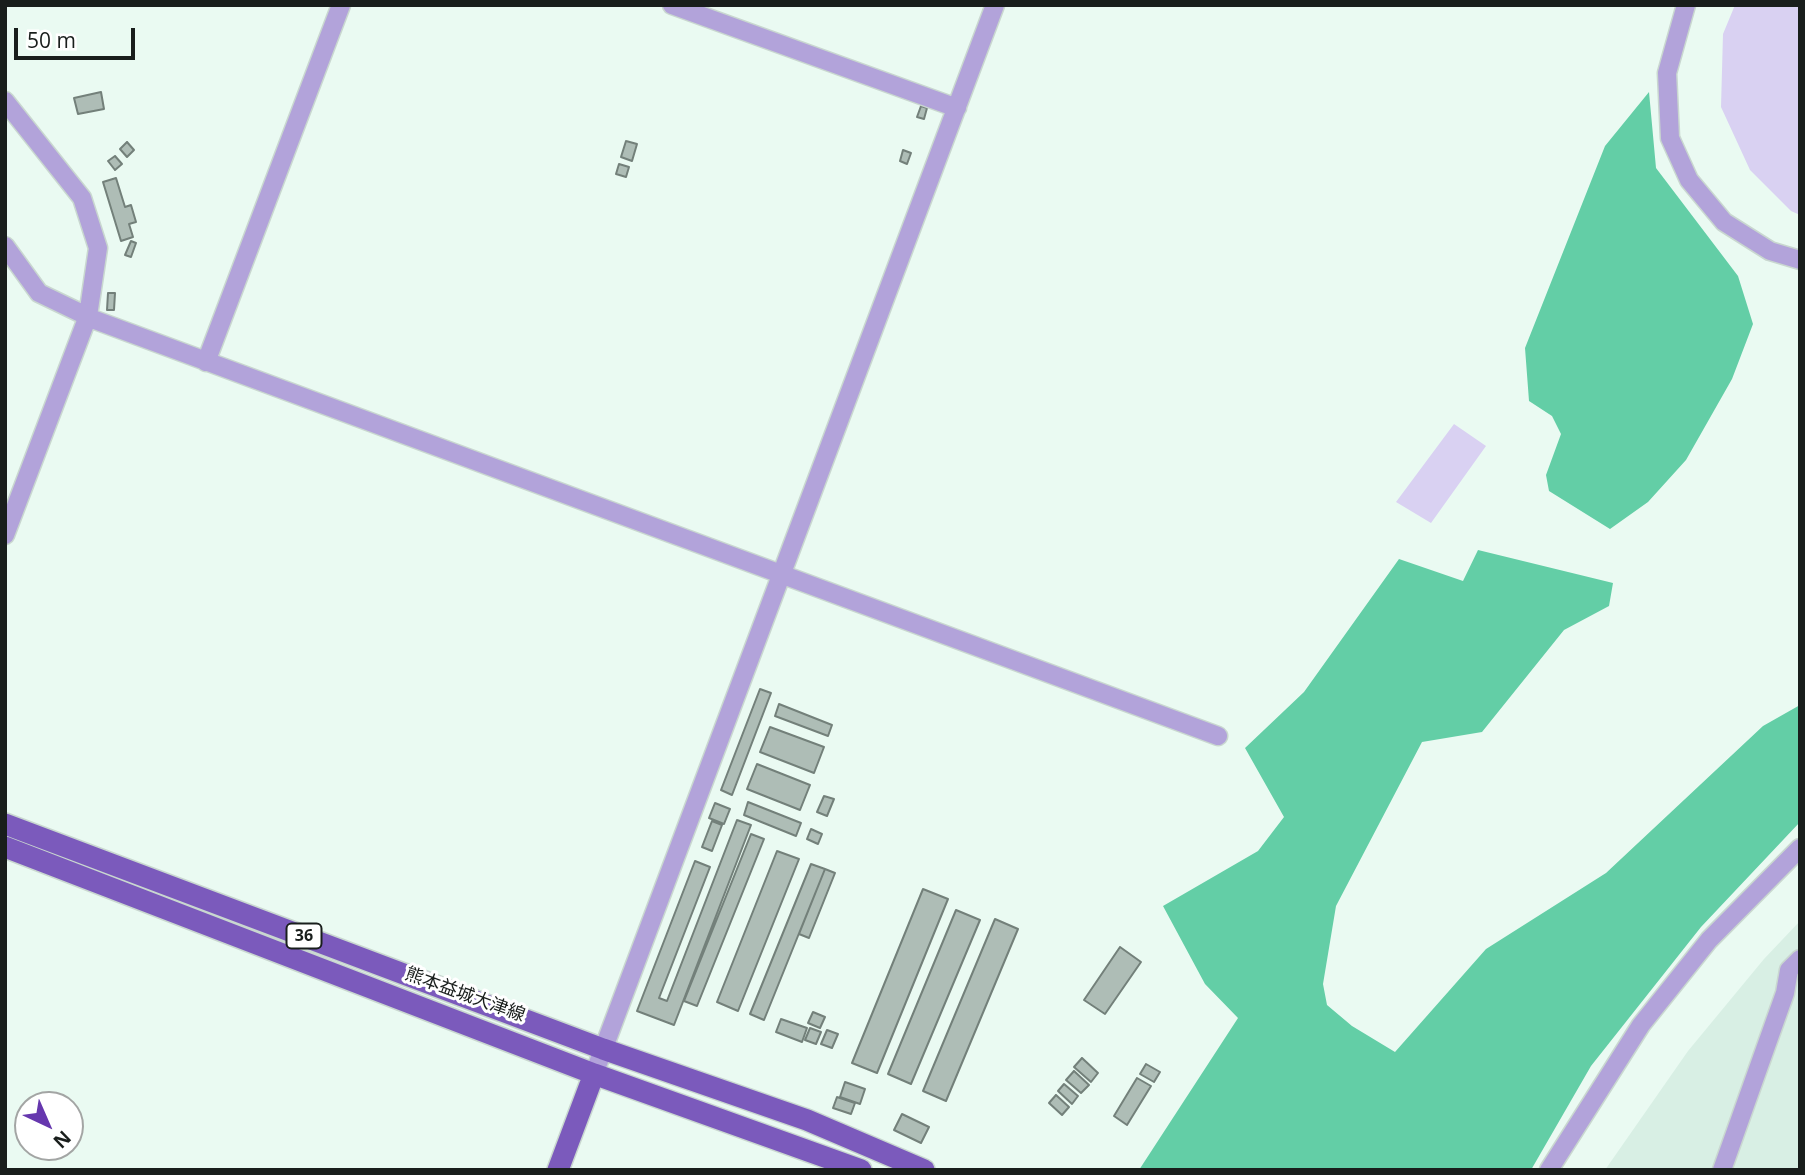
<!DOCTYPE html>
<html>
<head>
<meta charset="utf-8">
<style>
	body { margin:0 }
	#map { position:relative; width:1805px; height:1175px; overflow:hidden; background:#eafaf2; font-family:"Open Sans",sans-serif }
	canvas { display:block }
	.frame { position:absolute; inset:0; border:7px solid #191e1c; pointer-events:none }
	.north { position:absolute; left:14px; top:1091px; width:70px; height:70px; box-sizing:border-box; background:#fff; border:2px solid #a3a5a4; border-radius:50%; rotate:136deg; font-size:19px; font-weight:700; line-height:28px; text-align:center; color:#191e1c }
	.north::after { content:''; display:block; margin:auto; width:24px; height:32px; background:#6637ae; clip-path:polygon(50% 0,100% 100%,50% 72%,0 100%) }
	.scale { position:absolute; left:14px; top:28px; width:121px; height:32px; box-sizing:border-box; border:4px solid #191e1c; border-top:0; padding-left:9px; font-size:21px; line-height:24px; white-space:nowrap; color:#191e1c; -webkit-text-stroke:5px #fff; paint-order:stroke }
</style>
</head>
<body>
<div id="map">
<canvas width="1805" height="1175"></canvas>
<div class="frame"></div>
<div class="north">N</div>
<div class="scale">50 m</div>
</div>
<script>
const ctx = document.querySelector('canvas').getContext('2d');
ctx.lineJoin = 'round';
function paint(path, color) { ctx.fillStyle = color; ctx.fill(path, 'evenodd'); }
const poly = rows => new Path2D(rows.map(r => 'M' + r).join(''));
function strokePath(path, color, width, dash) { ctx.strokeStyle = color; ctx.lineWidth = width; ctx.lineCap = dash ? 'butt' : 'round'; ctx.setLineDash(dash || []); ctx.stroke(path); }
function label(font, color, halo, rows, align = 'center') {
  ctx.font = font + ' "Open Sans","Noto Sans JP",sans-serif'; ctx.lineWidth = 6; ctx.setLineDash([]); ctx.textBaseline = 'middle'; ctx.strokeStyle = halo; ctx.fillStyle = color; for (const [text, x, y, turn = 0] of rows) {
    ctx.save(); ctx.translate(x, y); ctx.rotate((+turn || 0) * Math.PI / 180); ctx.textAlign = isNaN(turn) ? turn : align; if (halo) ctx.strokeText(text, 0, 0); ctx.fillText(text, 0, 0); ctx.restore();
  }
}
paint(poly([
	[1800,921,1800,1170,1605,1170,1688,1051,1764,959]
]), '#d8efe4');
paint(poly([
	[1649,92,1656,168,1738,276,1753,324,1732,379,1686,460,1648,502,1610,529,1549,491,1546,475,1561,434,1552,416,1529,401,1525,348,1605,146],
	[1478,550,1613,583,1609,606,1564,630,1482,732,1422,742,1336,906,1323,984,1327,1005,1352,1026,1395,1052,1486,949,1606,873,1763,726,1800,705,1800,822,1701,927,1591,1066,1531,1170,1139,1170,1238,1018,1205,984,1163,906,1258,851,1284,817,1245,748,1304,692,1399,559,1463,581]
]), '#63cea6');
paint(poly([
	[1735,5,1800,5,1800,215,1791,211,1750,170,1721,107,1723,34],
	[1454,424,1486,446,1431,523,1396,502]
]), '#d9d1f2');
const building = poly([
	[101,92,104,109,78,114,74,98,101,92],
	[921,106,927,108,924,119,917,117,921,106],
	[626,141,637,144,632,161,621,157,626,141],
	[127,142,134,150,127,157,120,149,127,142],
	[903,150,911,153,907,164,900,161,903,150],
	[115,156,122,164,115,170,108,161,115,156],
	[619,164,629,167,626,177,616,174,619,164],
	[116,178,125,207,131,205,136,222,129,224,133,237,121,241,103,182,116,178],
	[131,241,136,243,131,257,125,255,131,241],
	[108,293,115,293,114,310,107,310,108,293],
	[760,689,771,693,732,795,721,790,760,689],
	[779,704,832,725,828,736,775,716,779,704],
	[770,727,824,747,814,773,760,752,770,727],
	[757,764,810,785,800,810,747,789,757,764],
	[824,796,834,799,827,816,817,812,824,796],
	[748,802,801,823,796,836,744,815,748,802],
	[715,803,730,809,724,824,709,818,715,803],
	[737,820,751,825,674,1025,637,1011,695,861,710,867,659,998,667,1001,737,820],
	[712,821,722,825,712,851,702,847,712,821],
	[811,829,822,834,818,844,807,839,811,829],
	[751,834,764,839,697,1006,684,1001,751,834],
	[777,851,799,859,738,1011,717,1002,777,851],
	[811,864,825,869,764,1020,750,1014,811,864],
	[825,869,835,873,809,938,799,934,825,869],
	[923,889,948,899,877,1073,852,1063,923,889],
	[956,910,980,920,911,1084,888,1074,956,910],
	[995,919,1018,929,946,1101,923,1091,995,919],
	[1120,947,1141,962,1105,1014,1084,1000,1120,947],
	[813,1012,825,1017,820,1028,808,1023,813,1012],
	[781,1019,807,1028,802,1042,776,1032,781,1019],
	[810,1028,821,1032,816,1044,805,1040,810,1028],
	[827,1030,838,1034,832,1048,821,1044,827,1030],
	[1082,1058,1098,1073,1091,1082,1074,1067,1082,1058],
	[1146,1064,1160,1072,1154,1082,1140,1074,1146,1064],
	[1074,1071,1089,1085,1081,1093,1066,1080,1074,1071],
	[1137,1078,1151,1086,1127,1125,1114,1116,1137,1078],
	[845,1082,865,1089,860,1104,840,1097,845,1082],
	[1064,1084,1078,1096,1072,1104,1058,1091,1064,1084],
	[1056,1095,1069,1107,1062,1115,1049,1103,1056,1095],
	[837,1097,855,1103,851,1114,833,1108,837,1097],
	[902,1114,929,1127,921,1143,894,1130,902,1114]
]);
paint(building, '#aebdb6');
strokePath(building, '#73807a', 2);
const minor = poly([
	[672,5,957,108],
	[1686,5,1667,73,1670,138,1689,180,1724,222,1770,251,1800,260],
	[5,101,82,198,98,248,88,316,5,535],
	[5,246,39,293,95,320,1218,736],
	[206,362,341,5],
	[594,1074,995,5],
	[1549,1170,1641,1025,1709,940,1800,848],
	[1722,1170,1785,993,1789,970,1800,959]
]);
const major = poly([
	[5,824,603,1049,807,1120,924,1170],
	[5,847,594,1074,861,1170],
	[558,1170,594,1074]
]);
strokePath(minor, '#c9d7d0', 21);
strokePath(major, '#c9d7d0', 24);
strokePath(minor, '#b2a3da', 18);
strokePath(major, '#7b5abc', 21);
for (const [x, y, w] of [
	[304,936,35]
]) { const box = new Path2D(); box.roundRect(x - w / 2, y - 12.5, w, 25, 5); ctx.fillStyle = '#fff'; ctx.fill(box); strokePath(box, '#191e1c', 2); }
label('bold 16px', '#191e1c', null, [
	["36",304,936]
]);
label('18px', '#191e1c', '#fff', [
	["熊本益城大津線",465,995,20]
]);
</script>
</body>
</html>
